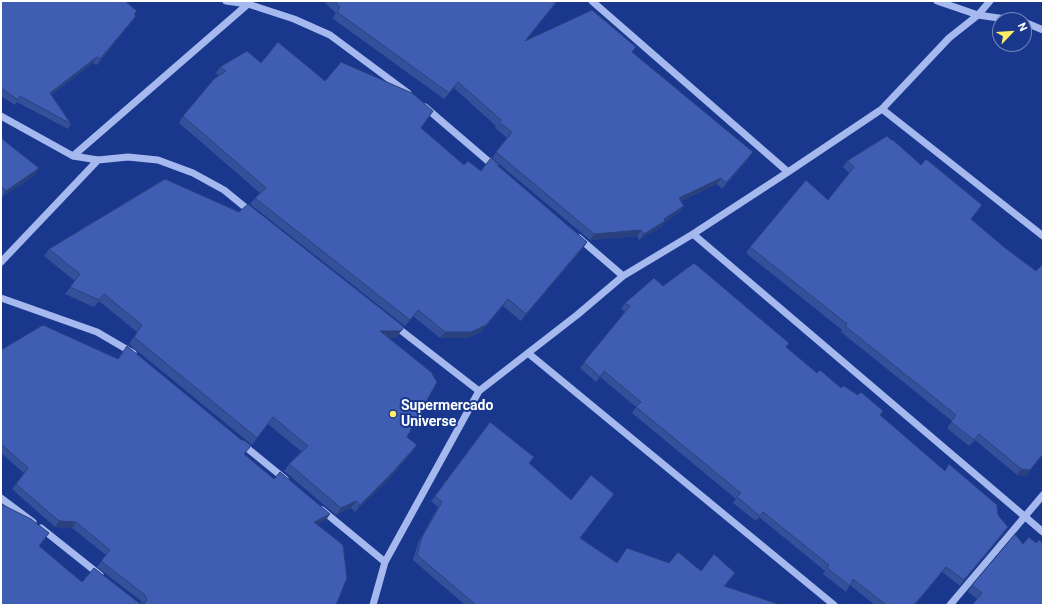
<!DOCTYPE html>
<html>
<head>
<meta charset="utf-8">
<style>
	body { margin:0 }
	#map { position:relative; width:1044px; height:606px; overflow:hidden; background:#19378d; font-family:Roboto,sans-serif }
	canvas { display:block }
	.frame { position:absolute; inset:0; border:2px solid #fff; pointer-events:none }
	.north { position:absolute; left:992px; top:12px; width:40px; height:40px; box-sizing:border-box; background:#19378d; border:1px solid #7587bb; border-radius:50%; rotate:65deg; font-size:11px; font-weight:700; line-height:16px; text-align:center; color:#fff }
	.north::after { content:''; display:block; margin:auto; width:14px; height:18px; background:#ffee62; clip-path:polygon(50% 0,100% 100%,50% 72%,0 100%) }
</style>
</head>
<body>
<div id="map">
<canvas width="1044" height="606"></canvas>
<div class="frame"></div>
<div class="north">N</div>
</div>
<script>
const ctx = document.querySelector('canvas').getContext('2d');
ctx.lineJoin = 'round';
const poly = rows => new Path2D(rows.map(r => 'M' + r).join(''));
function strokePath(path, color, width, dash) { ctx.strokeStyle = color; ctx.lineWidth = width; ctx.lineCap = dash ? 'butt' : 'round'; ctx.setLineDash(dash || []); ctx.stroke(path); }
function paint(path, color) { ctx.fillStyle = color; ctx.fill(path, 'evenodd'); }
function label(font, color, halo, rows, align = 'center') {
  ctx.font = font + ' Roboto,sans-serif'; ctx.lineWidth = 4; ctx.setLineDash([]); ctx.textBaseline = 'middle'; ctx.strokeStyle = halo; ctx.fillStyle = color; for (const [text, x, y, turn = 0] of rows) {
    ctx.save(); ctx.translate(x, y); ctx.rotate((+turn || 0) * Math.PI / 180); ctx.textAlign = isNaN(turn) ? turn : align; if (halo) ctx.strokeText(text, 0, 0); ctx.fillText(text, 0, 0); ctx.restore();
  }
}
strokePath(poly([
	[226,1,248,4,294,19,330,35,408,93],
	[592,1,788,172],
	[937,1,978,15,1012,20],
	[1024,22,1043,30],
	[425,107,495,167],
	[882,109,1043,236],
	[1,116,73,156,98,160,128,157,158,160,193,173,224,190,251,212],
	[73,156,248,4],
	[693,234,1043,532],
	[579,238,623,276],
	[1,262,98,160],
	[1,298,97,332,133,353],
	[394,325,479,391],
	[528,353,834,605],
	[242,444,285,479],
	[1,498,33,522],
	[322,510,385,562],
	[41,528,100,575],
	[373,605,385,562,479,391,577,315,623,276,693,234,788,172,882,109,949,38,978,15,990,1],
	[950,605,1043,495]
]), '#a5b9ee', 7);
paint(poly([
	[1,1,137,11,134,15,136,16,132,21,97,65,93,63,51,95,71,124,68,129,17,102,15,105,1,96],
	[323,1,558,1,526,40,632,52,749,158,722,189,717,184,681,201,680,212,664,223,661,227,639,240,637,236,590,240,492,158,507,138,495,128,496,126,454,88,444,99,332,18,336,13],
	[261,63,325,81,421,128,464,165,481,171,587,242,583,248,521,321,503,306,481,332,467,338,440,338,413,316,405,326,250,204,255,198,260,193,179,123,183,116,219,76,216,73,220,67],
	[1,138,35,175,2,197,1,196],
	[847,161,921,165,977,211,971,219,1026,476,1017,475,975,440,969,446,947,428,952,421,841,332,842,330,746,253,750,247,828,200,849,173,843,167],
	[49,249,399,334,396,338,388,338,407,437,412,452,387,481,355,512,351,508,336,515,284,471,289,464,302,452,268,424,252,445,129,344,137,332,99,301,94,307,65,294,75,281,44,256],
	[663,286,786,347,817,373,841,388,880,415,945,471,949,464,998,515,1004,533,960,586,942,572,915,605,875,605,850,585,846,592,823,574,825,571,759,517,756,521,733,503,736,499,632,413,636,407,600,377,596,382,580,368,625,312,621,309,625,303],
	[1,350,244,455,274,479,326,520,317,524,336,605,1,605,1,504,45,539,39,546,82,582,139,603,142,604,141,601,97,567,106,555,72,528,55,527,12,489,24,473,1,453],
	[530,463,581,538,617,563,669,563,701,571,735,573,725,586,781,605,465,605,413,560,418,543,438,507,431,501,435,496],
	[1036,543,977,599,968,592,972,585,1023,544]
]), '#35509a');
paint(poly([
	[557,1,558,1,521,47,525,41],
	[136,16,132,21,97,65,100,59],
	[97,57,93,63,46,98,50,93],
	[458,82,454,88,444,99,449,93],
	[753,152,749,158,722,189,726,183],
	[39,168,35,175,2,197,6,191],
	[721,178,717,184,675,204,679,198],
	[684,206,680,212,664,223,661,227,639,240,644,234,664,219],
	[641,230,637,236,590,240,594,234],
	[587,242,583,248,521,321,526,314],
	[508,299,503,306,481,332,467,338,440,338,445,332],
	[404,327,396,338,375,338,380,331],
	[417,445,412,452,387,481,355,512,360,505],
	[1043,454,1026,476,1017,475,1021,469],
	[356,501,351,508,336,515,341,508],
	[330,514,326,520,310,527,314,522],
	[59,521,76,522,72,528,55,527],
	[1008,527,1004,533,960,586,964,580],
	[946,567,942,572,915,605,914,605]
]), '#2b417d');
const building = poly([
	[1,1,125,1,137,11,134,14,136,16,100,59,97,57,50,93,71,124,20,96,18,100,1,88,1,1],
	[334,1,557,1,525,41,592,10,636,47,632,52,753,152,726,183,721,178,679,198,684,206,664,219,665,221,644,234,641,230,594,234,496,152,512,132,499,122,501,120,458,82,449,93,337,12,340,7,334,1],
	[278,42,325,81,341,62,412,93,433,111,421,128,464,165,468,161,481,171,490,159,587,242,526,314,508,299,486,325,471,332,445,332,418,310,410,320,255,198,266,188,183,116,214,79,226,71,220,67,247,51,261,63,278,42],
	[887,136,891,140,893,140,921,165,926,159,982,205,971,219,1004,247,1036,271,1043,264,1043,454,1030,470,1021,469,979,434,974,440,951,422,956,415,845,326,847,324,750,247,806,180,828,200,854,167,847,161,887,136],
	[1,138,39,168,6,191,1,186,1,138],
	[165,179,239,212,248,204,404,327,401,331,380,331,431,372,437,382,407,437,417,445,391,474,360,505,356,501,341,508,289,464,308,446,273,417,257,438,134,337,142,325,104,294,99,300,70,287,80,274,49,249,165,179],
	[694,263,789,343,786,347,817,373,820,370,841,388,844,386,858,395,861,392,883,411,880,415,945,471,949,464,997,505,998,515,1008,527,964,580,946,567,914,605,886,605,853,579,850,586,827,568,829,565,763,512,760,516,737,497,741,493,636,407,641,402,604,371,600,377,584,362,630,306,625,303,654,278,663,286,694,263],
	[43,325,118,359,127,346,250,447,244,454,274,479,280,472,330,514,314,522,343,545,347,578,336,605,1,605,1,504,31,519,49,533,39,546,82,582,94,568,139,603,144,604,147,600,145,595,101,561,110,550,76,522,59,521,16,484,28,468,1,444,1,350,43,325],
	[490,422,534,457,529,463,571,500,591,475,614,494,580,538,617,563,627,548,669,563,678,552,701,571,714,554,735,573,724,586,781,605,476,605,417,555,422,537,442,502,435,496,490,422],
	[1015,534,1023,544,1029,537,1036,543,1039,540,1043,543,1043,605,972,605,982,593,972,585,1015,534]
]);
paint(building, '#3e5db3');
strokePath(building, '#2b417d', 1);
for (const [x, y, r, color] of [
	[393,414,4,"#ffee62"]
]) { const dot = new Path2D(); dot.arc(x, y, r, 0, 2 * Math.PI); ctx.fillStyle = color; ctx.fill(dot); strokePath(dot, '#19378d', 1.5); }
label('bold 14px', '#fff', '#19378d', [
	["Supermercado",401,406],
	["Universe",401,422]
], 'left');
</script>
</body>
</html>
